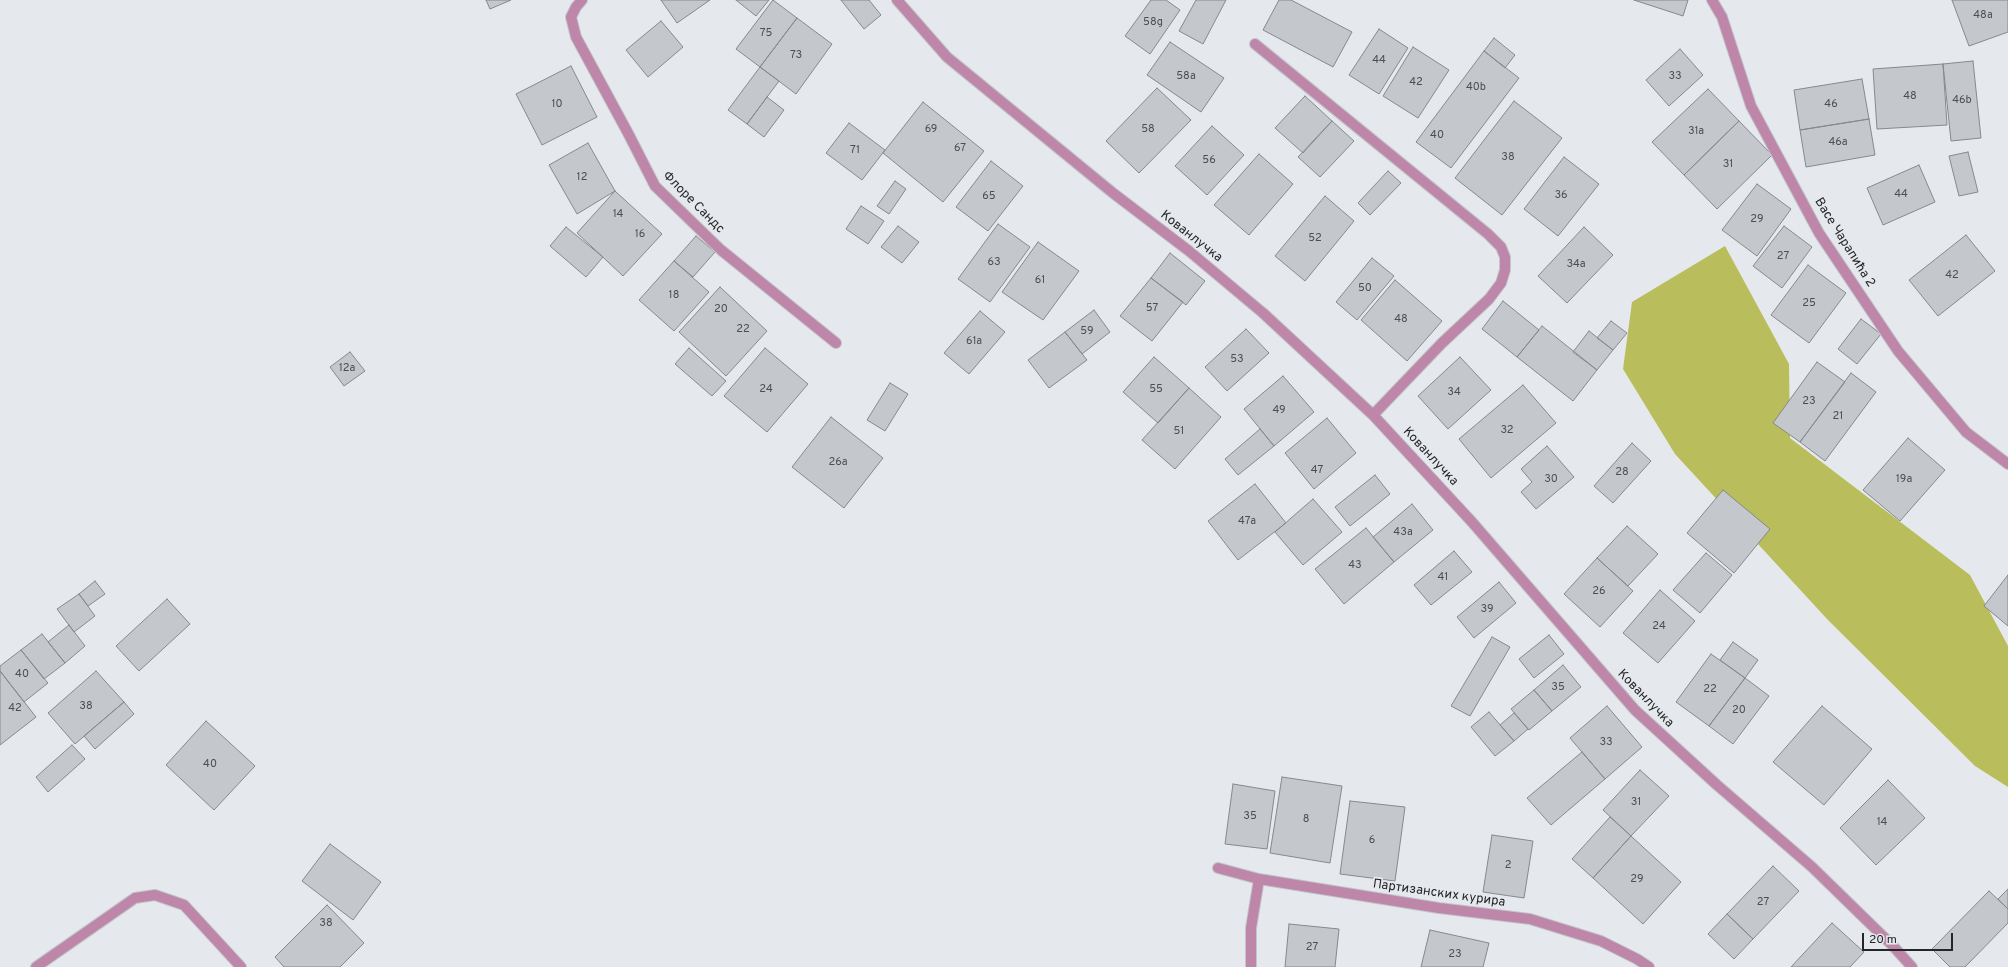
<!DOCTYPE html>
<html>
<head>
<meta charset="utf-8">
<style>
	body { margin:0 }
	#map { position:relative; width:2008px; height:967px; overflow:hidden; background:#e5e9ee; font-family:Overpass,sans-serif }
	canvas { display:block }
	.scale { position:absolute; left:1862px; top:933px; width:91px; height:18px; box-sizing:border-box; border:2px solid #252628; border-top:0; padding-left:5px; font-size:12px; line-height:14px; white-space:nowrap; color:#252628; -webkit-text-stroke:3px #e5e9ee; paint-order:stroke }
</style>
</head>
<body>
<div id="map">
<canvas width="2008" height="967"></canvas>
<div class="scale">20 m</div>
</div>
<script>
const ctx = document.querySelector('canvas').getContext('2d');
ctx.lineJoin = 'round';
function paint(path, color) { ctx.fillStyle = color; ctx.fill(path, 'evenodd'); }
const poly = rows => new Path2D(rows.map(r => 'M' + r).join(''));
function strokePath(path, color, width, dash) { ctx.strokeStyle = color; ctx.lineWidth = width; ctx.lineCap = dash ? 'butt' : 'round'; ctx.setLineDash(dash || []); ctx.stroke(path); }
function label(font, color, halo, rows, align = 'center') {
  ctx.font = font + ' Overpass,sans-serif'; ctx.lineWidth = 3.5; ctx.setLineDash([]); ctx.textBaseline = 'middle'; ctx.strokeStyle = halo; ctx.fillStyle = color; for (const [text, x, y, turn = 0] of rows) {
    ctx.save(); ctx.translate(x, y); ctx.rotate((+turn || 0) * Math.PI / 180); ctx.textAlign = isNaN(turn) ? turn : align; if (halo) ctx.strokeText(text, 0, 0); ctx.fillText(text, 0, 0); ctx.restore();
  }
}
paint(poly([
	[1725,246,1789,364,1790,438,1970,575,2008,646,2008,787,1975,766,1828,620,1675,454,1623,369,1632,302]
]), '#b9bd5b');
const building = poly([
	[486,0,511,0,490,9,486,0],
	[661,0,710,0,677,23,661,0],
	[736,0,769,0,756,16,736,0],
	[773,0,797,18,760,67,736,49,773,0],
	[841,0,869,0,881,15,864,29,841,0],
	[1151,0,1166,0,1180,10,1150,54,1125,36,1151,0],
	[1196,0,1226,0,1203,44,1179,31,1196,0],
	[1279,0,1291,0,1352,32,1333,67,1263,30,1279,0],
	[1634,0,1688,0,1683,16,1634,0],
	[1952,0,2008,0,2008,32,1969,46,1952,0],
	[797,18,832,44,796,94,760,67,797,18],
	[661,21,683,47,648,77,626,50,661,21],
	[1379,29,1408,48,1379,94,1349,75,1379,29],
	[1494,38,1515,55,1505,68,1484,51,1494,38],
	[1170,42,1224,78,1201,112,1147,75,1170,42],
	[1413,47,1449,70,1418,118,1383,96,1413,47],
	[1680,49,1703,75,1669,106,1646,80,1680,49],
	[1484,51,1519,78,1451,168,1416,142,1484,51],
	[1973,61,1981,138,1951,141,1943,64,1973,61],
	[1943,64,1947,125,1877,129,1873,69,1943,64],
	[571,66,597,117,542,145,516,94,571,66],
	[760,67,779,81,747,124,728,110,760,67],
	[1862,79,1869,119,1800,130,1794,90,1862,79],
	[1157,88,1191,120,1139,173,1106,141,1157,88],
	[1708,89,1739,121,1684,175,1652,142,1708,89],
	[1305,96,1332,121,1303,153,1275,128,1305,96],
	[767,97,784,110,764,137,747,124,767,97],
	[1514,101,1562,138,1502,215,1455,178,1514,101],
	[923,102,984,151,943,202,883,153,923,102],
	[1869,119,1875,155,1806,167,1800,130,1869,119],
	[1332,121,1354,141,1320,177,1298,157,1332,121],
	[1739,121,1772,155,1717,209,1684,175,1739,121],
	[849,123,885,150,862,180,826,153,849,123],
	[1212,126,1244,155,1207,195,1175,166,1212,126],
	[588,143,615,191,577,214,549,165,588,143],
	[1968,152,1978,192,1959,196,1949,156,1968,152],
	[1259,154,1293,184,1249,235,1214,205,1259,154],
	[1564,157,1599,184,1558,236,1524,209,1564,157],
	[991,161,1023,186,988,231,956,207,991,161],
	[1919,165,1935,202,1883,225,1867,188,1919,165],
	[1388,171,1401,183,1370,215,1358,203,1388,171],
	[895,181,906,189,889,214,877,206,895,181],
	[1757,184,1791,209,1757,256,1722,230,1757,184],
	[615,191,662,234,623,276,577,233,615,191],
	[1325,196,1354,221,1305,281,1275,256,1325,196],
	[861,206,884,221,868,244,846,229,861,206],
	[998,224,1030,247,990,302,958,279,998,224],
	[898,226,919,242,902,263,881,247,898,226],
	[1784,226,1812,247,1782,288,1753,266,1784,226],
	[566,227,603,257,586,277,550,246,566,227],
	[1584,227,1613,255,1567,303,1538,276,1584,227],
	[1966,235,1995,271,1938,316,1909,280,1966,235],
	[696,236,715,252,693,277,674,261,696,236],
	[1038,242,1079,271,1043,320,1002,292,1038,242],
	[1170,253,1205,281,1186,305,1151,278,1170,253],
	[1372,258,1394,276,1357,320,1336,302,1372,258],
	[674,261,709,292,674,331,639,300,674,261],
	[1808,265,1846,293,1809,343,1771,315,1808,265],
	[1151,278,1183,302,1152,341,1120,316,1151,278],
	[1395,280,1442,321,1407,361,1361,320,1395,280],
	[720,287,767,331,726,376,679,332,720,287],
	[1503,301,1539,330,1517,357,1482,329,1503,301],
	[1094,310,1110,332,1082,354,1065,332,1094,310],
	[980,311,1005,332,969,374,944,353,980,311],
	[1861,319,1881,334,1857,364,1838,349,1861,319],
	[1611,321,1627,333,1613,350,1597,338,1611,321],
	[1542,326,1597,370,1573,401,1517,357,1542,326],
	[1246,329,1269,353,1227,391,1205,367,1246,329],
	[1589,331,1613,350,1597,370,1573,352,1589,331],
	[1065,332,1087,360,1049,388,1028,360,1065,332],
	[689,348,726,381,712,396,675,364,689,348],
	[765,348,808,384,767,432,724,396,765,348],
	[350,352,365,371,344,386,330,367,350,352],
	[1154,357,1189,388,1158,423,1123,392,1154,357],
	[1460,357,1491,390,1448,429,1418,396,1460,357],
	[1817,362,1845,382,1800,442,1773,423,1817,362],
	[1851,373,1876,392,1825,461,1800,442,1851,373],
	[1283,376,1314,412,1274,446,1244,409,1283,376],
	[890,383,908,394,885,431,867,420,890,383],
	[1523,385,1556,423,1491,478,1459,439,1523,385],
	[1189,388,1221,417,1175,469,1142,440,1189,388],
	[831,417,883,458,844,508,792,467,831,417],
	[1327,418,1356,453,1314,489,1285,453,1327,418],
	[1260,429,1274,446,1238,475,1225,459,1260,429],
	[1908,438,1945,470,1900,521,1863,490,1908,438],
	[1632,443,1651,461,1613,503,1594,486,1632,443],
	[1547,446,1574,477,1536,509,1521,492,1532,482,1521,469,1547,446],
	[1375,475,1390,494,1350,526,1335,507,1375,475],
	[1255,484,1286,523,1238,560,1208,521,1255,484],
	[1723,490,1770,529,1734,573,1687,533,1723,490],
	[1313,499,1342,532,1303,565,1275,532,1313,499],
	[1412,504,1433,530,1394,562,1373,537,1412,504],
	[1627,526,1658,554,1628,586,1597,558,1627,526],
	[1366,528,1394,562,1344,604,1315,569,1366,528],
	[1454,551,1472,572,1431,605,1414,585,1454,551],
	[1706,553,1732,575,1700,613,1673,590,1706,553],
	[1597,558,1633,591,1600,627,1564,594,1597,558],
	[2008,575,2008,626,1984,606,2008,575],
	[95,581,105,594,88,606,79,594,95,581],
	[1499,582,1516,603,1474,638,1457,617,1499,582],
	[1660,590,1695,621,1658,663,1623,633,1660,590],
	[79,594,95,616,74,632,57,609,79,594],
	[167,599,190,624,139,671,116,646,167,599],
	[69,625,85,646,65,663,48,642,69,625],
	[42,634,65,663,44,679,21,650,42,634],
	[1549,635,1564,654,1534,678,1519,659,1549,635],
	[1492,637,1510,647,1470,716,1451,706,1492,637],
	[1733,642,1758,660,1745,678,1720,660,1733,642],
	[21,650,48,683,24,702,0,671,0,666,21,650],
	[1711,654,1745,678,1709,726,1676,702,1711,654],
	[1563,665,1581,687,1552,711,1534,690,1563,665],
	[0,671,36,717,0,745,0,671],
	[96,671,124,702,75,744,48,713,96,671],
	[1745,678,1769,696,1733,744,1709,726,1745,678],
	[1534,690,1552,711,1529,730,1511,709,1534,690],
	[124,702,134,714,95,749,84,736,124,702],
	[1607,706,1642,747,1605,779,1570,738,1607,706],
	[1822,706,1872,749,1824,805,1773,762,1822,706],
	[1489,712,1514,741,1495,756,1471,727,1489,712],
	[1514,713,1528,729,1514,741,1500,725,1514,713],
	[206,721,255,766,214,810,166,765,206,721],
	[72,745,85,759,48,792,36,777,72,745],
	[1582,752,1605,779,1551,825,1527,798,1582,752],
	[1640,770,1669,796,1631,836,1603,810,1640,770],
	[1282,777,1342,786,1330,863,1270,853,1282,777],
	[1888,780,1925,818,1876,865,1840,828,1888,780],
	[1233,784,1275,791,1267,849,1225,844,1233,784],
	[1350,801,1405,807,1395,881,1340,874,1350,801],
	[1610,817,1631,836,1593,878,1572,859,1610,817],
	[1492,835,1533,841,1524,898,1483,892,1492,835],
	[1631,836,1681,882,1643,924,1593,878,1631,836],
	[330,844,381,882,353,920,302,881,330,844],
	[1773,866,1799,891,1753,939,1727,914,1773,866],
	[2008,889,2008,909,1998,899,2008,889],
	[1989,891,2008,909,2008,923,1965,967,1950,967,1932,949,1989,891],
	[327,905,364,943,340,967,284,967,275,957,327,905],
	[1727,914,1753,939,1734,959,1708,934,1727,914],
	[1832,923,1864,952,1850,967,1791,967,1832,923],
	[1289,924,1339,929,1335,967,1285,967,1289,924],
	[1430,930,1489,943,1483,967,1421,967,1430,930]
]);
paint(building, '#c4c7cc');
strokePath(building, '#85888c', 1);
const minor = poly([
	[582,0,576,7,571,17,576,37,629,135,655,186,721,250,836,343],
	[897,0,947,57,1113,193,1189,251,1263,313,1373,415,1472,522,1635,710,1717,785,1812,867,1893,946,1912,967],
	[1712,0,1722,17,1751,106,1819,233,1898,351,1966,432,2008,464],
	[1255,44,1488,234,1501,247,1505,257,1505,270,1501,283,1489,299,1442,343,1373,415],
	[1218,868,1259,879,1439,908,1530,919,1601,941,1637,959,1649,967],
	[36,967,135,898,155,895,184,905,241,967],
	[1251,967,1251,928,1259,879]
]);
strokePath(minor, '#c2c6ca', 12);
strokePath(minor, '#be86a9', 10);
label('11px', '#4d4e51', null, [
	["48a",1983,16],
	["58g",1153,23],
	["75",766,34],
	["73",796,56],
	["44",1379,61],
	["58a",1186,77],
	["33",1675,77],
	["42",1416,83],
	["40b",1476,88],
	["48",1910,97],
	["46b",1962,101],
	["10",557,105],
	["46",1831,105],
	["69",931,130],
	["58",1148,130],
	["31a",1696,132],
	["40",1437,136],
	["46a",1838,143],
	["67",960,149],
	["71",855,151],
	["38",1508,158],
	["56",1209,161],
	["31",1728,165],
	["12",582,178],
	["44",1901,195],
	["36",1561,196],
	["65",989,197],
	["14",618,215],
	["29",1757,220],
	["16",640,235],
	["52",1315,239],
	["27",1783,257],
	["63",994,263],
	["34a",1576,265],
	["42",1952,276],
	["61",1040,281],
	["50",1365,289],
	["18",674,296],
	["25",1809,304],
	["57",1152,309],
	["20",721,310],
	["48",1401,320],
	["22",743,330],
	["59",1087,332],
	["61a",974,342],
	["53",1237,360],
	["12a",347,369],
	["24",766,390],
	["55",1156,390],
	["34",1454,393],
	["23",1809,402],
	["49",1279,411],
	["21",1838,417],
	["32",1507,431],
	["51",1179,432],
	["26a",838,463],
	["47",1317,471],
	["28",1622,473],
	["30",1551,480],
	["19a",1904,480],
	["47a",1247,522],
	["43a",1403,533],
	["43",1355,566],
	["41",1443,578],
	["26",1599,592],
	["39",1487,610],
	["24",1659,627],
	["40",22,675],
	["35",1558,688],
	["22",1710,690],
	["38",86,707],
	["42",15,709],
	["20",1739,711],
	["33",1606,743],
	["40",210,765],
	["31",1636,803],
	["35",1250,817],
	["8",1306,820],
	["14",1882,823],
	["6",1372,841],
	["2",1508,866],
	["29",1637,880],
	["27",1763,903],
	["38",326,924],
	["27",1312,948],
	["23",1455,955]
]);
label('13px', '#252628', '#e5e9ee', [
	["Флоре Сандс",693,203,45],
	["Кованлучка",1191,237,38],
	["Васе Чарапића 2",1844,243,58],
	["Кованлучка",1430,457,47],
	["Кованлучка",1645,699,46],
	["Партизанских курира",1439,894,8]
]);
</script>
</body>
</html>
